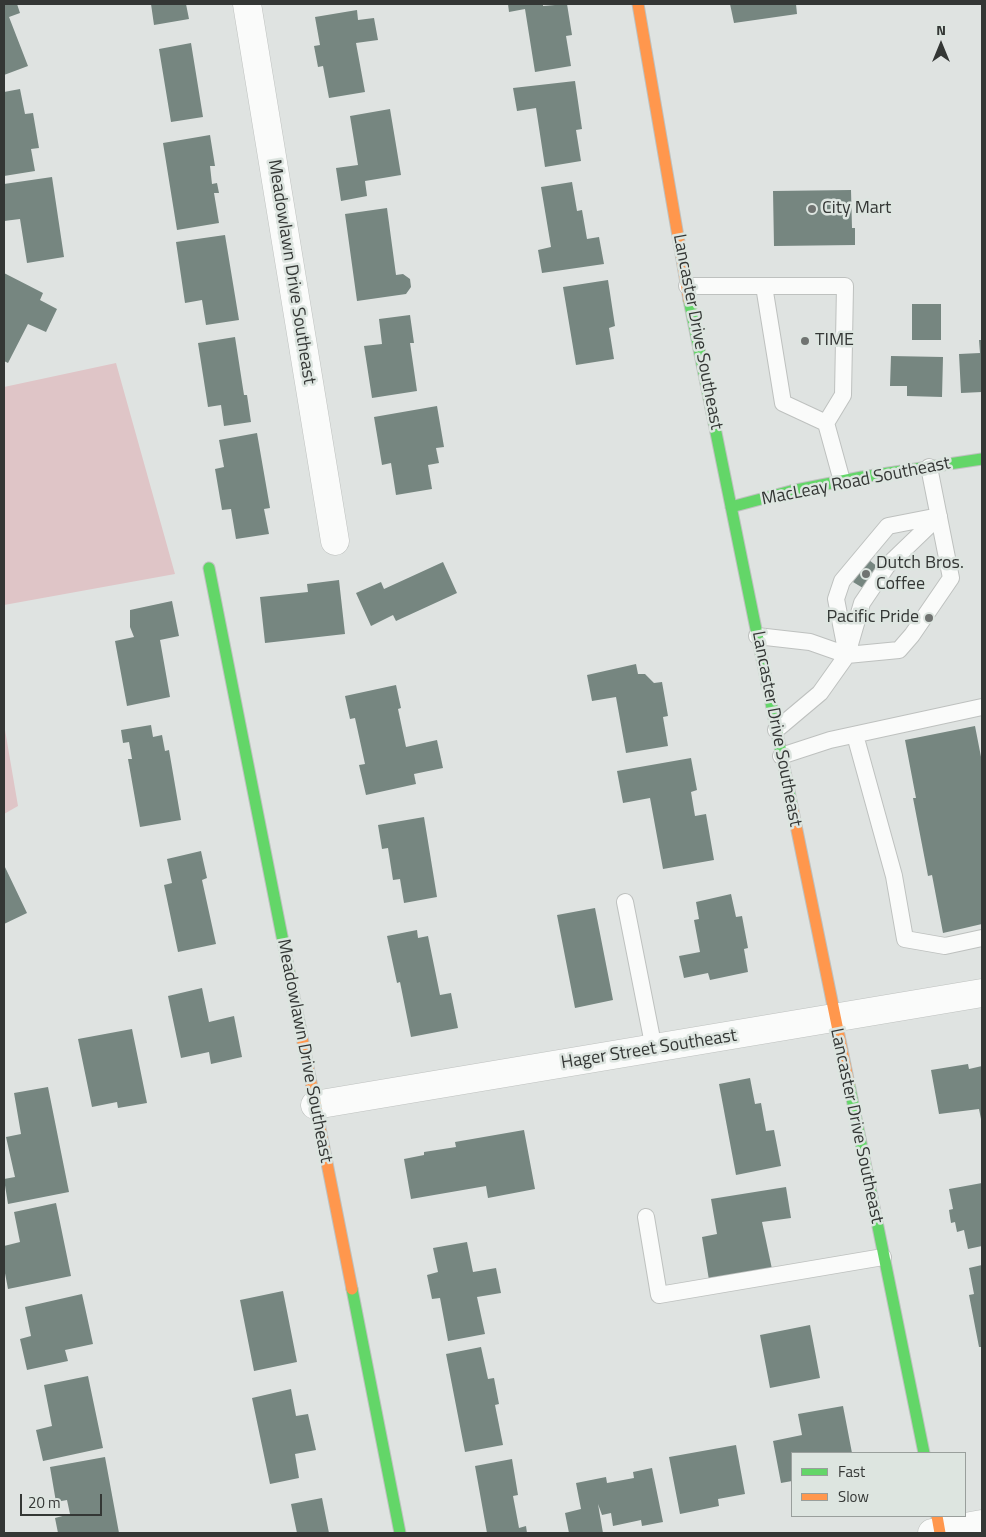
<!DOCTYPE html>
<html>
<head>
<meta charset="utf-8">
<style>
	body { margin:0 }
	#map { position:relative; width:986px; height:1537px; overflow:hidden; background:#dfe3e1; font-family:"Titillium Web",sans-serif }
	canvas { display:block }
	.frame { position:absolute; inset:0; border:5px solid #343735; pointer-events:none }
	.legend { position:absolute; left:791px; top:1452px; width:175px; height:65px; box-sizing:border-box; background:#dde5e0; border:1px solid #999f9c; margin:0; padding:6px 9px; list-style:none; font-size:15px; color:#343735 }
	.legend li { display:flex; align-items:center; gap:10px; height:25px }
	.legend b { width:25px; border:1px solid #999f9c }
	.north { position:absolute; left:916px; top:20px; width:50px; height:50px; -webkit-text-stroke:4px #dde5e0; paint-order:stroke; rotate:0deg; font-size:14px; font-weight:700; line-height:20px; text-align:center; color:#343735 }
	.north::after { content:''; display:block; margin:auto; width:18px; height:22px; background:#343735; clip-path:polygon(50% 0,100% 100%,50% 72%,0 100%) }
	.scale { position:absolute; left:20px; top:1494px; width:82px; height:22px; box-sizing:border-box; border:2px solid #343735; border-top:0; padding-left:6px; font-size:15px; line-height:18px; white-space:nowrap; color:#343735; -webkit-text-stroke:4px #dde5e0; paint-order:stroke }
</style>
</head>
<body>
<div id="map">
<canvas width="986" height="1537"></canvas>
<div class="frame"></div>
<ul class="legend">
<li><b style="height:6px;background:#63d668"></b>Fast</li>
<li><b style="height:6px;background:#ff974d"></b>Slow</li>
</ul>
<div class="north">N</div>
<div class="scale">20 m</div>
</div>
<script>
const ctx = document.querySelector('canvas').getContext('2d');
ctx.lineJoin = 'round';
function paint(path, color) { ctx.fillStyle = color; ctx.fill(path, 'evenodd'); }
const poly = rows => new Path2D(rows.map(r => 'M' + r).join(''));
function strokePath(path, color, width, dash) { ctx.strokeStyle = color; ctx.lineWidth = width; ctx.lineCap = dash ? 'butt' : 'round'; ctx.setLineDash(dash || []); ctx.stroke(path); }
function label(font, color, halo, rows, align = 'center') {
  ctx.font = font + ' "Titillium Web",sans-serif'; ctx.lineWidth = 5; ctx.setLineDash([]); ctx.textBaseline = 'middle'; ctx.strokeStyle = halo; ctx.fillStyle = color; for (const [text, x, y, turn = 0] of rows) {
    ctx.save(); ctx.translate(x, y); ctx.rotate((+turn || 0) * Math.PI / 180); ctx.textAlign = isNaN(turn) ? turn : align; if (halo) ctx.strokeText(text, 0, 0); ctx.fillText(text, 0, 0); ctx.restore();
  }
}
paint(poly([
	[116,363,175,574,4,605,4,387],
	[4,724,18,806,4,814]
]), '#dfc5c7');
paint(poly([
	[4,4,17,4,20,13,9,17,28,66,4,75],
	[151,4,186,4,189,19,154,25],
	[508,4,543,4,543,6,567,4,572,35,566,36,571,66,535,72,525,9,509,12],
	[730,4,796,4,797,14,734,23],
	[357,10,358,20,374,18,378,40,356,43,365,92,329,98,323,66,318,67,314,46,320,45,315,17],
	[191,43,203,117,171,122,159,49],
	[575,81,582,129,576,130,581,161,545,167,536,108,517,111,513,88],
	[20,89,25,114,33,113,39,148,31,149,35,171,4,176,4,92],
	[390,109,401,175,365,181,367,196,341,201,336,168,358,165,350,116],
	[210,135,215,166,210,166,212,184,217,183,219,193,214,193,219,223,177,230,163,143],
	[52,177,64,257,27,263,20,219,4,221,4,184],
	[572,182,577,211,582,210,587,239,599,237,604,264,542,273,538,250,551,247,541,187],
	[851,190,852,228,855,228,855,245,774,246,773,191],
	[387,208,396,275,403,274,410,279,411,287,406,294,357,301,345,214],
	[225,235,239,320,206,325,202,300,185,303,176,242],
	[4,273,43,293,40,300,57,309,46,332,28,324,8,363,4,361],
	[608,280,615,326,609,328,614,359,576,365,563,287],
	[912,304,941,304,941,340,912,340],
	[410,315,414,343,410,343,417,391,372,398,364,346,382,344,379,319],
	[235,337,244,395,247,395,251,422,224,426,221,405,208,407,198,343],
	[979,340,982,340,982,392,961,393,959,354,980,353],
	[891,356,943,357,942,397,907,396,907,386,890,386],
	[437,406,444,447,436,448,439,463,428,465,432,489,396,495,391,463,382,465,374,417],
	[257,433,270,508,264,509,269,534,236,539,231,509,222,510,215,469,224,467,219,440],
	[869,560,878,567,863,588,853,582],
	[443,562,457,593,396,621,393,615,371,626,356,593,381,582,384,589],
	[339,580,345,634,265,643,260,597,308,592,307,584],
	[172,601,179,636,160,640,170,697,127,706,115,641,134,637,130,627,130,610],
	[636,664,638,674,645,674,654,683,662,682,668,716,663,717,668,746,626,753,616,697,592,701,587,675],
	[396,685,401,708,398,709,406,747,437,740,443,768,414,774,416,784,366,795,359,765,365,764,355,718,350,719,345,696],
	[151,725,153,737,162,735,165,751,169,750,181,820,140,827,128,759,132,759,129,742,123,743,121,730],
	[975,726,982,762,982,924,943,933,932,875,928,876,913,798,916,798,905,740],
	[691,758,697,790,691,792,695,816,706,814,714,860,663,869,650,798,623,803,617,771],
	[424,817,437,897,404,903,400,879,393,880,388,848,382,849,378,825],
	[201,851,207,878,202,880,216,944,178,952,164,885,172,883,167,859],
	[4,865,27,913,4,924],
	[731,894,736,917,742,916,748,948,744,949,748,972,710,980,708,973,684,978,679,956,700,952,694,920,699,919,696,902],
	[595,908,613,1000,575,1008,557,915],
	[417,930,418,938,428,936,440,995,451,993,458,1028,411,1037,400,982,397,983,387,936],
	[202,988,209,1022,234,1016,242,1057,211,1064,209,1052,181,1058,168,996],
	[132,1029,147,1103,118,1108,117,1102,92,1107,78,1039],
	[968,1064,969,1069,982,1066,982,1124,979,1109,939,1114,931,1070],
	[750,1078,755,1104,761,1103,766,1131,774,1130,781,1166,736,1175,719,1084],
	[48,1087,69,1192,8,1204,4,1179,15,1177,6,1137,21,1134,14,1093],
	[524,1130,535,1189,488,1198,486,1186,411,1199,404,1159,424,1155,424,1152,456,1147,455,1142],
	[982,1183,982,1246,968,1249,964,1230,957,1232,955,1222,951,1223,949,1210,953,1209,949,1189],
	[786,1187,791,1218,762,1222,772,1269,709,1280,702,1237,717,1234,711,1199],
	[56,1203,71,1276,8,1289,4,1268,4,1246,20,1242,14,1212],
	[467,1242,473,1272,496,1268,501,1293,477,1297,485,1334,448,1341,440,1298,432,1299,427,1275,438,1272,433,1248],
	[982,1265,982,1347,979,1347,969,1295,974,1294,969,1268],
	[283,1291,297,1362,254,1371,240,1300],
	[82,1294,93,1344,65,1350,68,1361,27,1370,20,1339,31,1336,25,1307],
	[810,1325,820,1378,770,1388,760,1335],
	[481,1347,488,1379,494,1378,499,1404,495,1405,503,1445,465,1452,446,1354],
	[88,1376,103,1448,43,1461,36,1430,52,1426,44,1385],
	[291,1389,296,1416,308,1414,316,1450,295,1454,299,1478,270,1484,252,1398],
	[843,1406,852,1453,792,1453,792,1481,781,1483,773,1441,802,1435,798,1414],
	[736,1445,745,1494,718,1499,719,1506,680,1514,669,1457],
	[105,1457,119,1533,58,1533,55,1518,70,1514,67,1500,56,1502,50,1467],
	[512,1459,518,1495,513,1496,519,1528,526,1526,527,1533,487,1533,475,1466],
	[652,1468,663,1522,642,1526,641,1520,613,1526,611,1513,602,1515,598,1504,603,1533,569,1533,565,1513,581,1509,576,1483,606,1477,607,1483,634,1478,633,1472],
	[322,1498,329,1533,297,1533,291,1504]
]), '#768680');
const lane = poly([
	[687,286,845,286,843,395,826,423,842,481],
	[764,286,783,403,826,423],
	[757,636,810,642,847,655],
	[848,651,862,603,887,566,938,517],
	[847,655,836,599,842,581,888,526,939,516],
	[776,730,820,693,847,655,899,650,912,635,951,578,929,467],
	[855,735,894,876,905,939,945,946,982,938],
	[781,756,830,740,982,707],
	[625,902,654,1049],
	[646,1217,659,1295,883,1257]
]);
const street = poly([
	[247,4,335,541],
	[315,1105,982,993],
	[932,1533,982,1524]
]);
const fast = poly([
	[689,300,792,806],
	[731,507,791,491,862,477,982,459],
	[209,568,300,1027],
	[849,1084,924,1453],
	[352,1289,400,1533]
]);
const slow = poly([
	[638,4,689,300],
	[792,806,849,1084],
	[300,1027,352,1289],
	[937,1516,940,1533]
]);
strokePath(lane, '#bec1bf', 18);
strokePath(street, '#bec1bf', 29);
strokePath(fast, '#bec1bf', 13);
strokePath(slow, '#bec1bf', 13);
strokePath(lane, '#fafbfa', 16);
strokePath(street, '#fafbfa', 28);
strokePath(fast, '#63d668', 11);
strokePath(slow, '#ff974d', 11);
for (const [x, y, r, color] of [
	[812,209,5,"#707371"],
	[805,341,5,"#707371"],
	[866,574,5,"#707371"],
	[929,618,5,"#707371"]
]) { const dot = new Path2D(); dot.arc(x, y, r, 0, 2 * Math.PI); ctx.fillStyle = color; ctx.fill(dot); strokePath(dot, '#dde5e0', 2); }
label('18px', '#343735', '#dde5e0', [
	["City Mart",822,209],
	["TIME",815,341],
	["Dutch Bros.",876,564],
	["Coffee",876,585],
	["Pacific Pride",919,618,"right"]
], 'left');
label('18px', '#343735', '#dde5e0', [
	["Meadowlawn Drive Southeast",291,272,81],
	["Lancaster Drive Southeast",697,332,79],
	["MacLeay Road Southeast",856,482,-11],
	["Lancaster Drive Southeast",776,729,79],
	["Hager Street Southeast",649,1050,-9],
	["Meadowlawn Drive Southeast",304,1051,79],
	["Lancaster Drive Southeast",856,1126,78]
]);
</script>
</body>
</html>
